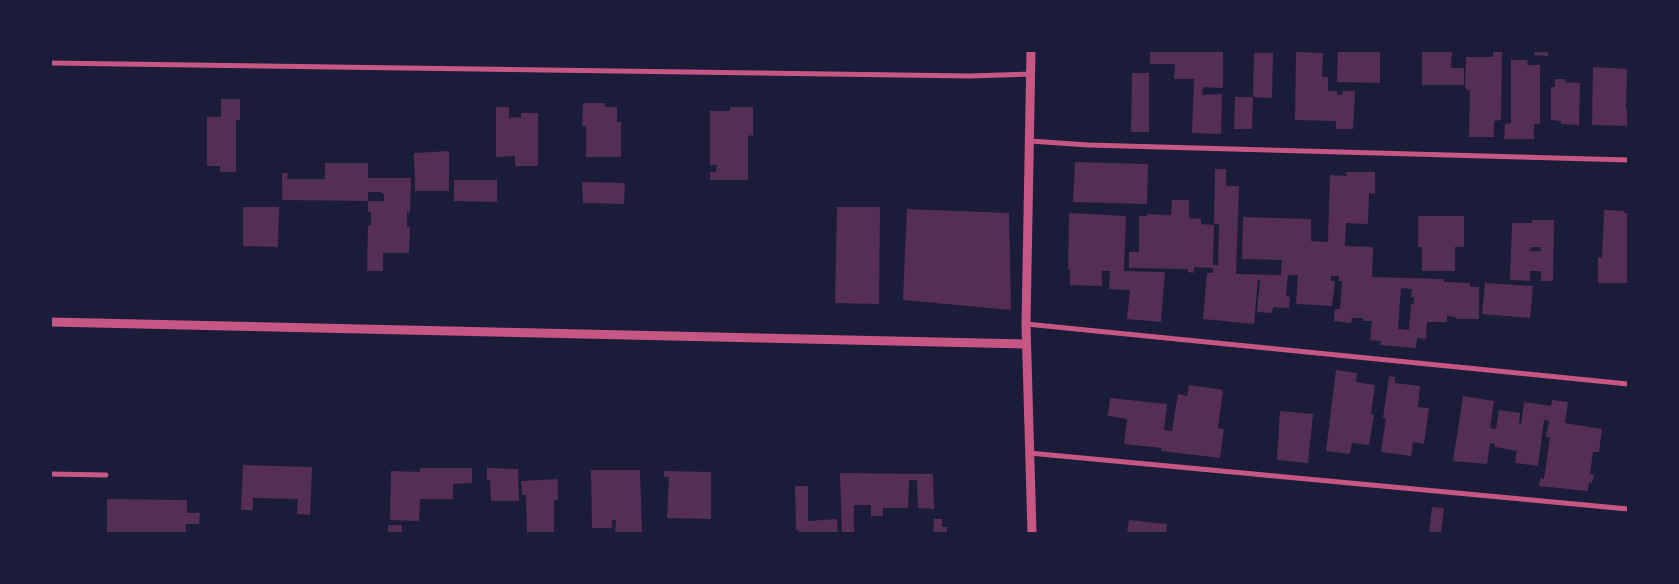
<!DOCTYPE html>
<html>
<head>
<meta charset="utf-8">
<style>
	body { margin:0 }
	#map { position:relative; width:1679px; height:584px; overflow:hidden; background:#1b1b3a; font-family:Signika,sans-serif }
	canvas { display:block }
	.frame { position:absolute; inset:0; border:52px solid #1b1b3a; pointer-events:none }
</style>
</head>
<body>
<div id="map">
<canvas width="1679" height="584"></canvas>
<div class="frame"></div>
</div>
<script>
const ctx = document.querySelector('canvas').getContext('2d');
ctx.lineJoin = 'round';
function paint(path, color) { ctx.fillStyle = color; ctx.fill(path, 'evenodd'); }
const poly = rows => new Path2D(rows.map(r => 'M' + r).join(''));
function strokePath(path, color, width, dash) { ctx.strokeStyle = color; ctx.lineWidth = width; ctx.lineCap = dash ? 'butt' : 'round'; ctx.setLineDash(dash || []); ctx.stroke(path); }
paint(poly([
	[1150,51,1223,51,1223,88,1203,87,1202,95,1222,94,1221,134,1192,133,1194,79,1174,79,1175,64,1150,64],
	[1338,51,1380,51,1380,83,1337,82],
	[1422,51,1452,51,1451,68,1464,68,1464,85,1422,85],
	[1493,51,1502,52,1501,120,1494,121,1494,137,1469,137,1470,90,1467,90,1465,86,1466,57,1493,57],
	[1535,51,1548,51,1548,56,1534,55],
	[1296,52,1323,53,1322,77,1328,77,1328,91,1337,91,1337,95,1342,95,1343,91,1355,91,1353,129,1336,129,1336,121,1295,120],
	[1254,53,1273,53,1272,98,1253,97,1252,129,1234,129,1235,97,1253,97],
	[1511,60,1528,60,1527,65,1540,65,1540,124,1534,124,1534,139,1504,139,1505,124,1511,123],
	[1593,67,1627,69,1626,109,1628,109,1628,126,1592,125],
	[1132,73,1149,73,1149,132,1131,132],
	[1555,79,1565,79,1565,82,1580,83,1579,125,1561,124,1561,121,1551,120,1551,87,1555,87],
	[221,99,240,99,240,120,236,120,236,172,220,172,220,166,207,166,207,117,221,117],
	[583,103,605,103,605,107,617,107,617,122,621,122,621,157,586,157,586,126,582,126],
	[496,107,509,107,509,118,521,117,521,113,538,113,538,166,515,166,515,156,496,157],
	[730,107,753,107,753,135,748,136,748,180,710,180,710,172,716,172,717,165,710,165,710,111,730,111],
	[449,151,449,191,415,191,414,153],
	[1075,162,1148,164,1147,204,1073,202],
	[325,163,368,163,368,178,411,178,410,213,407,212,407,227,410,227,409,253,383,253,383,271,367,271,368,226,371,225,371,212,368,212,368,201,384,201,384,194,380,192,368,192,368,201,282,200,282,173,288,173,287,179,325,179],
	[1215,169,1226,169,1226,186,1239,186,1236,274,1281,275,1282,260,1242,259,1243,217,1311,219,1311,241,1328,242,1330,175,1347,176,1345,172,1375,172,1375,194,1369,193,1368,224,1346,223,1345,246,1373,247,1372,277,1444,279,1444,282,1470,283,1470,287,1479,287,1479,319,1456,319,1455,317,1447,316,1447,322,1427,322,1426,339,1417,338,1416,348,1380,345,1381,341,1370,340,1372,321,1363,321,1363,318,1352,318,1351,323,1334,321,1335,309,1340,309,1342,281,1339,281,1339,276,1331,276,1331,281,1335,281,1332,306,1296,304,1298,275,1288,275,1286,296,1290,297,1289,308,1273,307,1272,313,1257,312,1260,280,1258,280,1254,324,1203,319,1207,273,1213,273,1213,268,1194,267,1194,273,1188,272,1188,269,1129,268,1129,252,1139,252,1139,216,1147,216,1147,214,1171,215,1172,200,1189,200,1189,218,1201,219,1201,224,1214,225,1213,265,1218,265,1219,224,1214,224],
	[1401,288,1412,289,1411,297,1414,297,1414,304,1411,304,1409,330,1398,329],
	[454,180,497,180,497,202,454,201],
	[582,182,625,183,624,204,583,203],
	[243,207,279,207,278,247,243,246],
	[837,207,880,207,879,304,835,303],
	[907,209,1009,213,1011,310,903,300],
	[1604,210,1624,211,1624,213,1628,213,1628,283,1598,283,1598,257,1602,258],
	[1069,213,1126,216,1124,271,1165,272,1161,322,1127,319,1130,290,1109,289,1110,271,1102,271,1102,286,1070,285,1070,270,1068,269],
	[1418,216,1464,216,1464,247,1455,247,1455,271,1422,271,1422,247,1418,247],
	[1532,220,1554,220,1553,281,1541,281,1541,271,1530,271,1530,281,1510,280,1512,223,1532,223],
	[1531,247,1541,247,1541,251,1530,251],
	[1485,283,1533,286,1530,318,1482,314],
	[1336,370,1357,373,1356,382,1375,385,1371,414,1374,415,1369,445,1352,443,1350,454,1326,451],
	[1389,376,1395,377,1395,383,1420,386,1418,407,1429,408,1424,444,1413,442,1411,456,1381,452,1386,418,1383,418],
	[1189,385,1223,390,1218,428,1224,429,1220,458,1161,451,1162,448,1124,444,1127,419,1108,416,1110,398,1167,404,1164,430,1172,431,1178,394,1187,396],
	[1463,396,1494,401,1490,428,1496,429,1499,410,1520,413,1519,424,1521,424,1524,402,1551,406,1552,400,1568,402,1565,423,1602,429,1599,452,1593,452,1590,474,1594,475,1592,483,1589,482,1588,491,1539,486,1540,478,1544,479,1550,437,1546,437,1549,421,1544,420,1538,466,1515,463,1517,451,1495,447,1495,444,1490,443,1487,464,1453,461],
	[1280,411,1313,414,1308,463,1277,460],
	[243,465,312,467,310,515,297,514,298,499,253,498,253,510,241,510],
	[420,468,472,468,472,483,453,484,453,499,420,499,419,521,390,520,391,471,420,472],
	[487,468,518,469,519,501,491,501,490,480,487,480],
	[591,470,640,470,642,533,615,533,616,520,612,520,612,528,592,528],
	[664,471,711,472,711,519,667,518,669,477,664,477],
	[840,473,933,474,934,509,918,508,917,480,909,480,908,508,883,508,883,516,871,516,871,505,854,505,854,533,842,533],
	[558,479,558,500,554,500,554,533,527,533,526,495,522,495,521,481],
	[795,486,808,486,808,521,837,519,838,533,798,533,798,531,802,531,796,530],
	[107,499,187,500,187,513,200,513,199,524,186,524,186,533,107,533],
	[1432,507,1444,508,1441,533,1429,533],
	[934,519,942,519,942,527,947,527,947,533,933,533],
	[1129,520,1167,524,1166,533,1127,533],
	[388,525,402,525,402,533,388,533]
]), '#542f53');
strokePath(poly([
	[51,63,970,76,1032,74],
	[1030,141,1088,145,1628,160],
	[1026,324,1628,384],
	[1029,453,1628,509],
	[51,474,106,475]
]), '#c65784', 5);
strokePath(poly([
	[1031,51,1026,324,1032,533],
	[51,322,1026,344]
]), '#c65784', 9);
</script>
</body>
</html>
